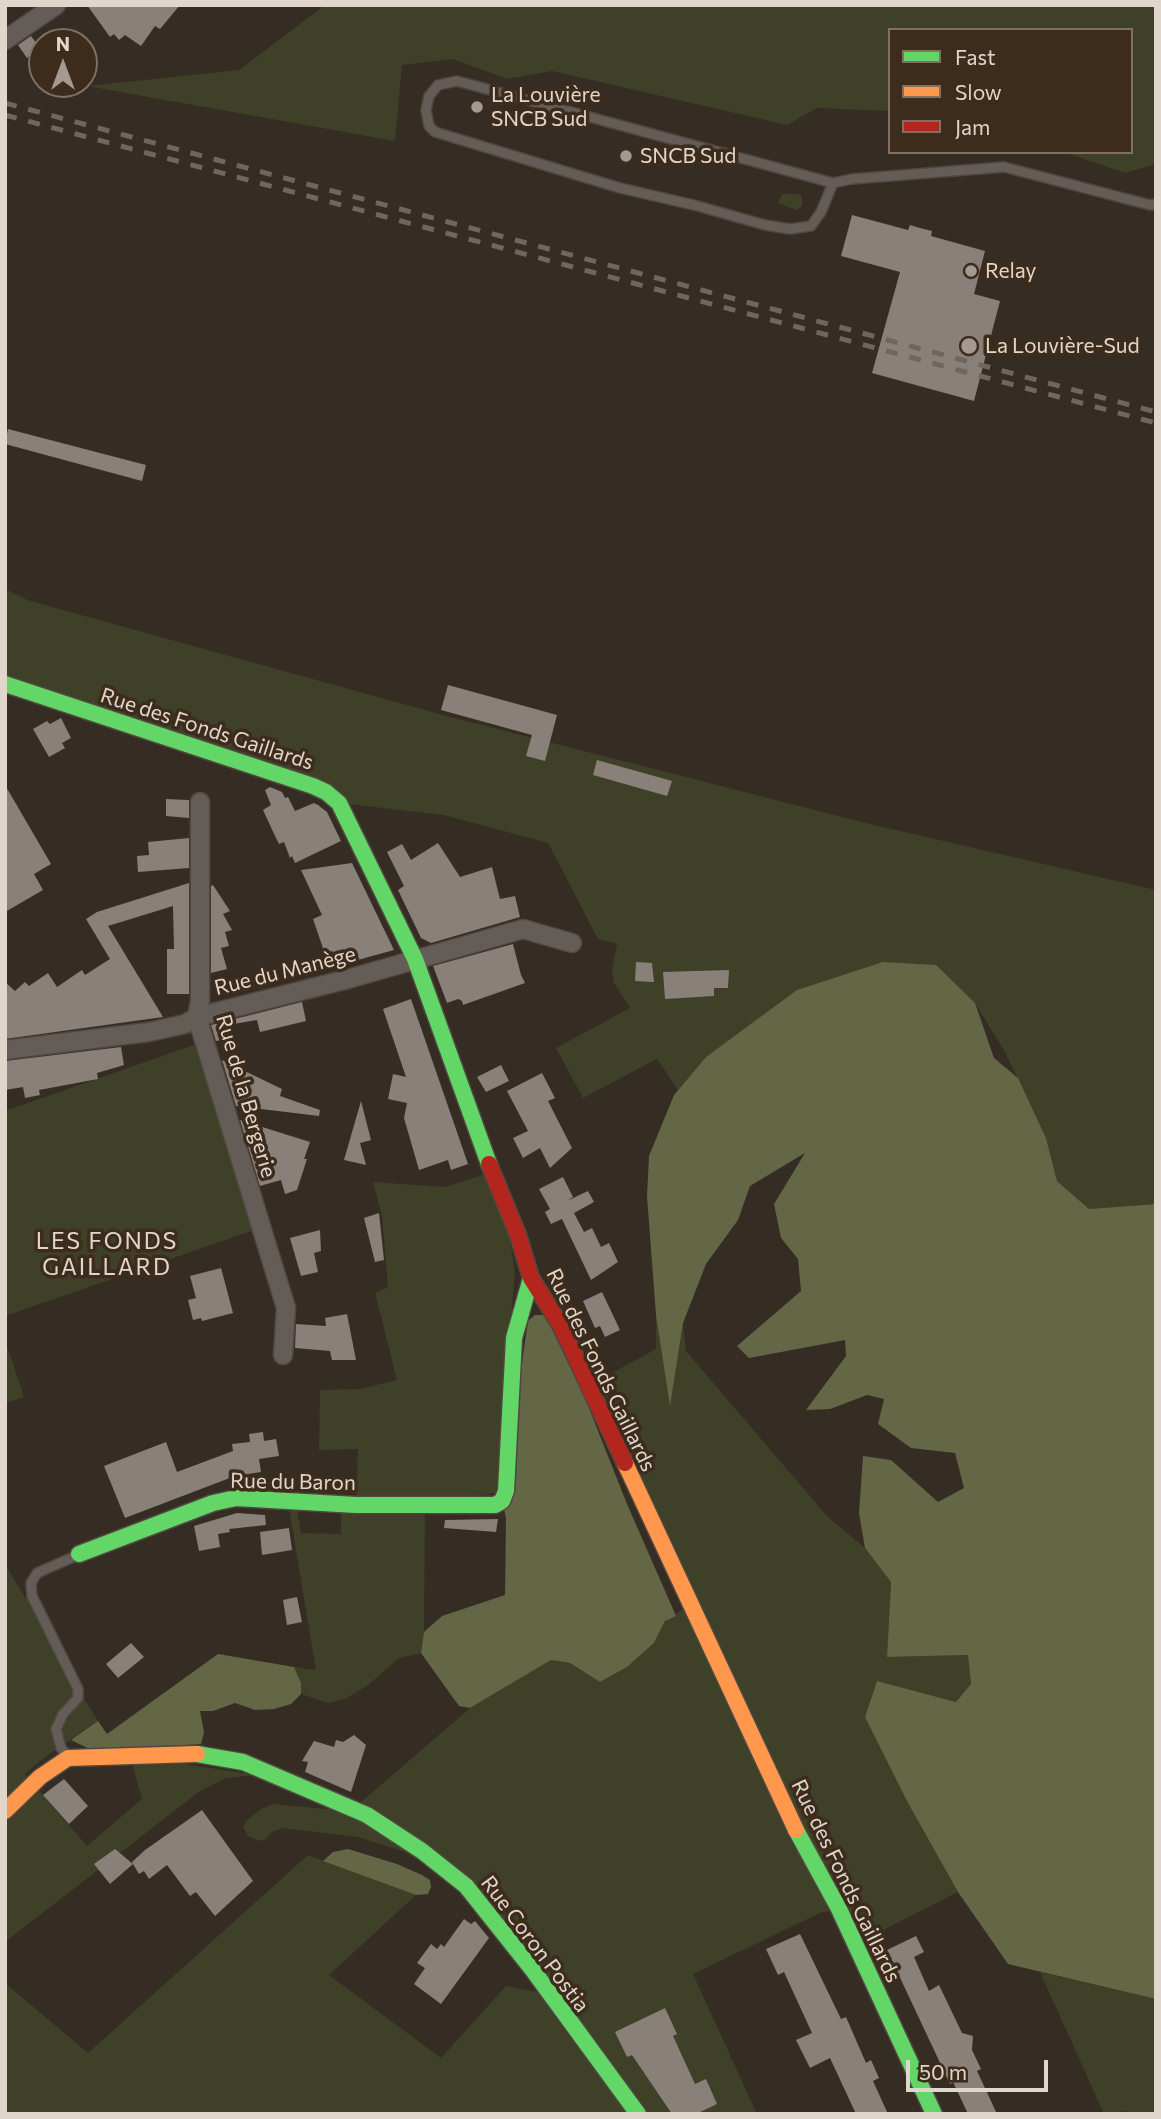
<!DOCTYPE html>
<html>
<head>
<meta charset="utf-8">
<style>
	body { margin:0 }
	#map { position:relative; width:1161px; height:2119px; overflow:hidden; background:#352c24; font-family:Commissioner,sans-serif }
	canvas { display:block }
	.frame { position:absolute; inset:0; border:7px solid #e1d6cc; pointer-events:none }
	.legend { position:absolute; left:888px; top:28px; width:245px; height:126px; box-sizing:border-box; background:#3d2c1c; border:2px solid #7f7062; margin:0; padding:9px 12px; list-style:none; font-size:21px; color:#e1d6cc }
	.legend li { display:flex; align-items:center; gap:14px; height:35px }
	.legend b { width:35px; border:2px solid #7f7062 }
	.north { position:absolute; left:28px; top:28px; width:70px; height:70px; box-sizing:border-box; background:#3d2c1c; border:2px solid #7f7062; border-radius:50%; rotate:0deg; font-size:19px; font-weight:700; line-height:28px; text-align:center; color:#e1d6cc }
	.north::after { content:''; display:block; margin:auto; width:24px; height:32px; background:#a59a91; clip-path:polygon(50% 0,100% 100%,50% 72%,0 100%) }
	.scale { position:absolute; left:906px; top:2060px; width:142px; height:32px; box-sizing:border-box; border:4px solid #e1d6cc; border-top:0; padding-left:9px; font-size:21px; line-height:24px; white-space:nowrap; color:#e1d6cc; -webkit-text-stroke:5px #3d2c1c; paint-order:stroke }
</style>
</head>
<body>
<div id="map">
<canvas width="1161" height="2119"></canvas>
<div class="frame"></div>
<ul class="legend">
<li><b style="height:9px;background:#63d668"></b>Fast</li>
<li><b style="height:9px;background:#ff974d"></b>Slow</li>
<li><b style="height:9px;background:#b3261e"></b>Jam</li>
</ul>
<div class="north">N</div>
<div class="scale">50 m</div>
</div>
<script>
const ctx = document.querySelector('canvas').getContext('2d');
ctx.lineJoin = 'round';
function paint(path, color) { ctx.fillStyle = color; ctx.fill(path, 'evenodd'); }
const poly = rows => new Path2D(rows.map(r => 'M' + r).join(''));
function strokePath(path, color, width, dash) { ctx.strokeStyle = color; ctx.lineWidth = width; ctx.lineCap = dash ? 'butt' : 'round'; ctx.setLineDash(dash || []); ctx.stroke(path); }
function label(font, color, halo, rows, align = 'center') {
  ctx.font = font + ' Commissioner,sans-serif'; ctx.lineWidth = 7; ctx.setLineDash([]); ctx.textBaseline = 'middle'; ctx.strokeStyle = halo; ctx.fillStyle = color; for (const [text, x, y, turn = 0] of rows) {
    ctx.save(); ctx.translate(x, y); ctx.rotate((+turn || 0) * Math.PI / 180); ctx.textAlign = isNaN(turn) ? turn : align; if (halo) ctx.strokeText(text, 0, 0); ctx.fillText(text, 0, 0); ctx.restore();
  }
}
paint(poly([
	[325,5,1156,5,1156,164,1125,173,1064,152,1131,152,1131,30,890,30,890,111,817,108,787,125,552,71,507,79,453,59,402,65,395,141,87,86,239,70],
	[782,194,798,194,802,196,802,206,796,210,778,203],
	[5,589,27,600,443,715,866,823,1156,890,1156,1204,1089,1209,1057,1181,1046,1138,1005,1052,975,1003,706,1057,678,1090,657,1059,583,1098,556,1048,630,1008,614,983,612,969,617,944,598,939,548,843,444,815,339,803,5,684],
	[205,1041,260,1228,5,1316,5,1111],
	[492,1172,510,1239,515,1274,511,1317,506,1491,425,1505,424,1632,421,1653,399,1658,367,1686,345,1699,328,1703,301,1694,301,1683,294,1667,316,1670,288,1502,296,1503,301,1533,341,1534,341,1504,356,1504,358,1449,319,1450,320,1390,360,1389,397,1380,375,1293,388,1287,382,1216,373,1182,445,1187],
	[656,1315,683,1323,686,1351,827,1516,865,1548,891,1582,887,1657,969,1655,971,1685,956,1702,877,1681,865,1717,908,1803,958,1892,856,1944,839,1909,820,1913,693,1974,757,2114,5,2114,5,1983,88,2053,308,1855,416,1895,329,1975,441,2058,506,1986,537,1992,466,1886,405,1852,358,1837,283,1828,272,1832,266,1839,259,1841,248,1836,243,1827,247,1820,261,1809,273,1804,358,1812,353,1809,470,1708,551,1660,570,1663,600,1682,627,1667,654,1643,665,1621,691,1604,599,1380,656,1349],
	[5,1340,24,1397,5,1403],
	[5,1564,26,1599,32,1596,78,1689,98,1721,44,1758,25,1774,87,1846,142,1799,133,1767,133,1756,256,1775,226,1778,200,1791,5,1942],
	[1040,1972,1156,1999,1156,2114,1126,2114,1125,2111,1104,2114]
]), '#3e4027');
paint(poly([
	[883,962,936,965,975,1003,994,1058,1018,1078,1046,1138,1057,1181,1089,1209,1156,1204,1156,1999,1008,1964,958,1892,908,1803,865,1717,877,1681,956,1702,971,1684,968,1655,887,1657,891,1582,865,1548,859,1513,863,1456,891,1460,938,1502,964,1488,955,1453,911,1448,878,1424,884,1399,867,1395,830,1409,806,1410,846,1356,845,1340,749,1358,737,1346,801,1291,798,1259,781,1238,774,1204,805,1153,750,1186,738,1220,706,1264,683,1323,670,1406,656,1315,647,1196,649,1156,674,1095,706,1057,797,990],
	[535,1315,545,1315,581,1388,627,1504,676,1616,665,1621,654,1643,627,1667,600,1682,570,1663,551,1660,470,1708,459,1706,421,1653,424,1632,442,1616,505,1595,506,1518,502,1501,528,1321],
	[218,1654,294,1667,301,1683,301,1694,291,1704,274,1709,255,1710,235,1703,213,1711,200,1711,204,1732,201,1744,94,1751,71,1740,98,1721,107,1734],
	[348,1849,397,1864,422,1875,430,1880,431,1887,428,1894,416,1895,323,1861,333,1852]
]), '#636746');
paint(poly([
	[87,5,180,5,160,29,155,26,141,46,125,35,119,40,114,34,110,37],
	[31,36,40,48,27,58,18,45],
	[852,215,908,230,910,225,920,228,932,231,931,236,985,251,974,294,1000,301,974,401,872,373,900,272,841,256],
	[8,429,146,465,142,481,5,444],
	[448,685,557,715,545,761,526,756,532,735,441,710],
	[61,718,71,738,62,743,65,748,49,757,33,729,47,721,50,724],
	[597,760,672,781,667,796,593,775],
	[5,785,51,864,34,874,43,890,5,912],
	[270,787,282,792,285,798,288,797,295,811,314,803,318,805,327,812,341,841,295,863,292,856,290,858,284,842,279,844,276,838,263,810,271,805,265,790],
	[166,799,189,800,189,818,166,816],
	[189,838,189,868,138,872,137,856,149,855,148,842],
	[438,843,460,877,492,867,500,899,515,896,520,917,431,943,421,938,398,890,404,886,387,852,402,844,411,860],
	[352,863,394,950,336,966,333,951,325,954,313,919,322,915,301,870],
	[189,883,189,994,167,994,167,949,174,949,173,906,108,926,163,1017,5,1039,5,982,15,991,25,982,29,986,48,973,57,987,82,970,85,975,110,959,86,919,97,912],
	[213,885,230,911,223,914,232,930,225,932,229,946,221,948,227,969,211,973,211,886],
	[513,944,521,975,525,983,463,1005,462,1001,458,999,447,1003,433,966],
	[636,962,652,963,654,982,635,981],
	[729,970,728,988,714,988,714,996,665,999,663,972],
	[411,999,468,1164,451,1170,448,1160,419,1170,404,1118,407,1103,388,1099,393,1074,406,1077,383,1009],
	[302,1002,306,1021,260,1032,257,1020,228,1025,231,1038,216,1041,211,1025],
	[121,1047,124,1065,97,1073,98,1079,39,1090,40,1095,25,1098,23,1087,5,1090,5,1061],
	[222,1060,282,1089,280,1096,320,1110,319,1116,236,1106],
	[501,1065,509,1081,486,1092,477,1077],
	[542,1073,555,1098,548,1101,572,1148,550,1168,540,1148,523,1158,513,1138,528,1131,507,1091],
	[361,1101,371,1140,360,1143,366,1165,344,1160],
	[240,1120,310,1142,304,1159,307,1159,297,1190,285,1194,281,1180,260,1186],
	[563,1177,573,1197,567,1201,588,1191,594,1202,574,1213,584,1232,592,1228,601,1247,609,1243,618,1262,591,1280,562,1219,551,1224,545,1212,550,1209,539,1189],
	[379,1213,384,1260,375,1262,364,1218],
	[320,1230,321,1251,314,1253,318,1272,301,1276,290,1238],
	[221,1268,233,1313,202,1321,201,1318,193,1320,188,1300,196,1298,190,1276],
	[602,1292,620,1330,605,1337,600,1326,595,1328,583,1301],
	[347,1314,356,1360,332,1360,330,1351,295,1348,296,1324,326,1326,325,1318],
	[263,1432,264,1441,276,1439,279,1456,259,1459,261,1472,235,1476,125,1518,104,1466,166,1442,177,1472,233,1451,232,1444,250,1442,249,1434],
	[237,1513,265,1515,266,1525,229,1529,230,1532,218,1534,220,1547,199,1551,194,1526],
	[498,1519,496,1532,444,1528,445,1520],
	[289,1528,292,1550,262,1555,260,1532],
	[297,1597,302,1622,287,1625,283,1600],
	[131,1643,144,1657,118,1678,106,1664],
	[354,1735,366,1745,351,1792,305,1772,308,1762,302,1761,314,1741,334,1747,336,1740,343,1742],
	[64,1779,88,1806,69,1824,43,1795],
	[202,1810,253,1881,215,1916,196,1892,190,1896,167,1865,149,1879,144,1871,139,1874,133,1864,110,1884,94,1864,115,1849,133,1864,132,1862,145,1850],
	[464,1919,471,1924,475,1921,489,1938,441,2004,414,1984,425,1968,417,1963,431,1944,437,1949,441,1944,444,1947],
	[800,1934,841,2019,846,2017,866,2063,871,2060,879,2078,873,2081,888,2114,856,2114,830,2058,810,2068,796,2040,812,2033,784,1972,778,1975,766,1949],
	[916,1936,924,1952,914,1957,929,1991,939,1985,962,2033,973,2036,972,2050,981,2069,977,2071,997,2114,968,2114,953,2082,950,2084,887,1950],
	[665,2008,677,2034,673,2036,695,2084,706,2079,717,2104,696,2114,672,2114,632,2055,627,2057,615,2032]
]), '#898179');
const lane = poly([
	[833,183,821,212,811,226,790,229,765,225,694,205,620,188,435,132,429,126,426,110,429,96,438,85,457,81,833,183,852,179,1004,167,1150,205,1156,204],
	[67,1756,61,1748,56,1729,63,1714,78,1698,78,1689,32,1596,31,1583,37,1573,78,1555]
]);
const street = poly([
	[5,40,56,5],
	[200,802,200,1001,197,1017,286,1308,283,1355],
	[5,1050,149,1032,185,1024,197,1017,348,979,523,929,572,943]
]);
const fast = poly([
	[5,684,313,786,326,792,339,803,415,959,489,1164],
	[79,1554,213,1503,236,1498,356,1505,495,1505,502,1501,506,1491,514,1338,531,1278],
	[197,1754,243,1762,367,1815,422,1851,466,1886,532,1969,638,2114],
	[796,1830,839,1909,934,2114]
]);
const slow = poly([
	[625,1463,796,1830],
	[5,1811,40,1777,68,1758,197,1754]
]);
const jam = poly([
	[489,1164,518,1235,531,1278,561,1326,625,1463]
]);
strokePath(lane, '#4f4740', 12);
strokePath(street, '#4f4740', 21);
strokePath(fast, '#4f4740', 19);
strokePath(slow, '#4f4740', 19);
strokePath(jam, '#4f4740', 19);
strokePath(lane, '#645c56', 9);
strokePath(street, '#645c56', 18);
strokePath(fast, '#63d668', 16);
strokePath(slow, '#ff974d', 16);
strokePath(jam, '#b3261e', 16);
strokePath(poly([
	[5,103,1156,412],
	[5,115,1156,423]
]), '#6d6760', 5, [12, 12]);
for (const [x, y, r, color] of [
	[477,107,7,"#a59a91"],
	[626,156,7,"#a59a91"],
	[971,271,7,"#a59a91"],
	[969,346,9,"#a59a91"]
]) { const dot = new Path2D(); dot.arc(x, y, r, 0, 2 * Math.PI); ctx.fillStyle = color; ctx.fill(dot); strokePath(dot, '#3d2c1c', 2.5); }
label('21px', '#e1d6cc', '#3d2c1c', [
	["La Louvière",491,95],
	["SNCB Sud",491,119],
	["SNCB Sud",640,156],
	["Relay",985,271],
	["La Louvière-Sud",985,346]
], 'left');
label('21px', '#e1d6cc', '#3d2c1c', [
	["Rue des Fonds Gaillards",207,729,18],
	["Rue du Manège",285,971,-14],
	["Rue de la Bergerie",246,1096,74],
	["Rue des Fonds Gaillards",601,1370,64],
	["Rue du Baron",293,1482,1],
	["Rue des Fonds Gaillards",846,1881,64],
	["Rue Coron Postia",535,1944,53]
]);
ctx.letterSpacing = '2px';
label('23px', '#e1d6cc', '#3d2c1c', [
	["LES FONDS",107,1241],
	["GAILLARD",107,1267]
]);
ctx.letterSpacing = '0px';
</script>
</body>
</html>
